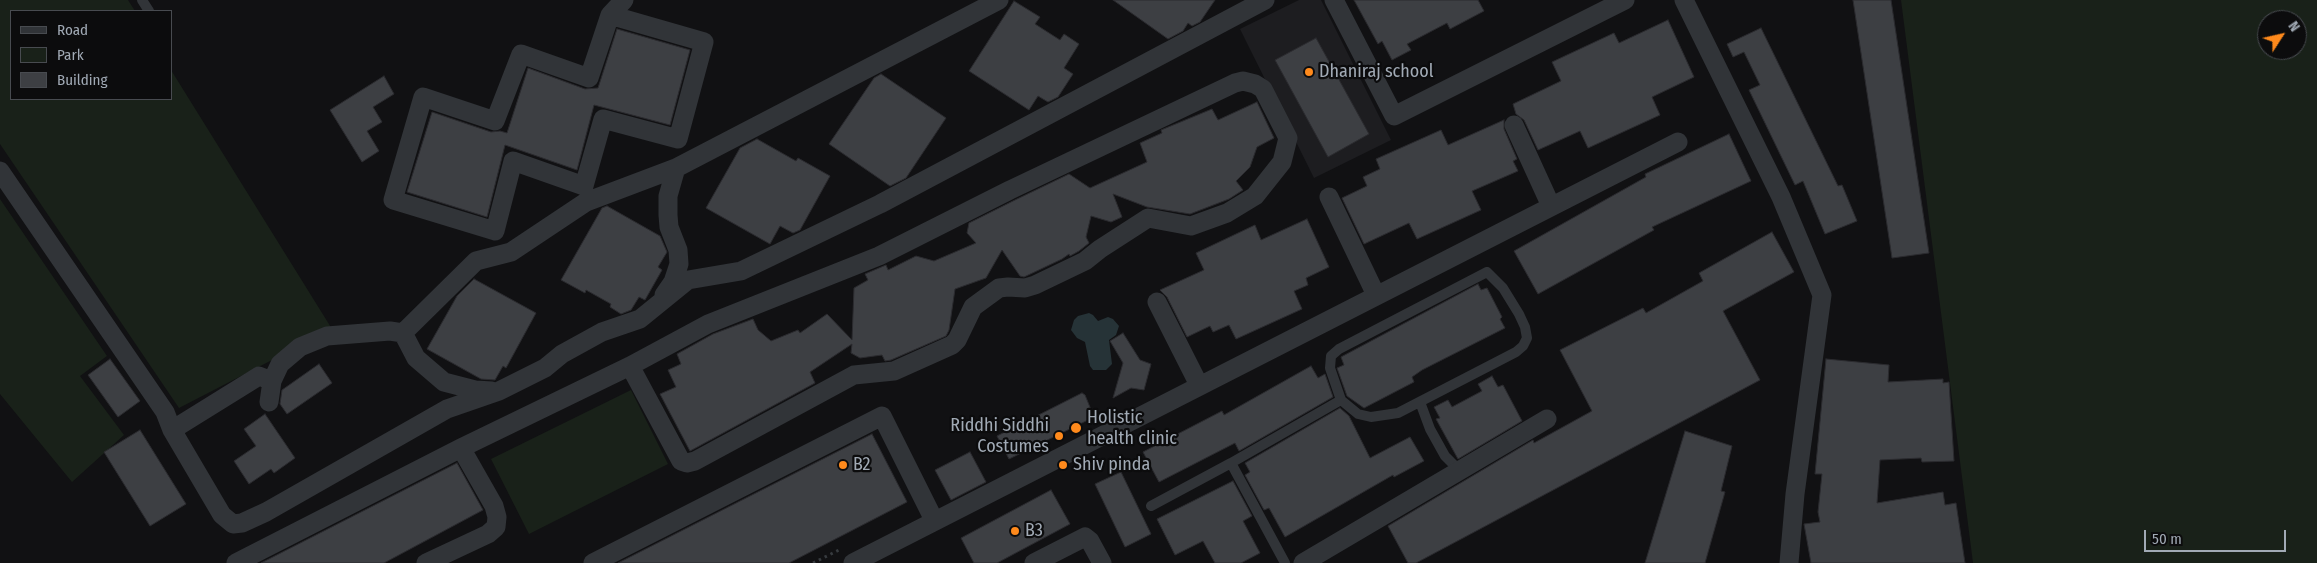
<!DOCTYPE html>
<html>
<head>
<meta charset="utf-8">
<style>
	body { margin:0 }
	#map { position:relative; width:2317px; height:563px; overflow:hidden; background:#111113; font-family:"Fira Sans Condensed",sans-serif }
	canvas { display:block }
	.legend { position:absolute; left:10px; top:10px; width:162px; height:90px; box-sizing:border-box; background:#0c0c0d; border:1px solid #484b50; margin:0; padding:6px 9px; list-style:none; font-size:15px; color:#a1aab5 }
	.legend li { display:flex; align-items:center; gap:10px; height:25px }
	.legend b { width:25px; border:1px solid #484b50 }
	.north { position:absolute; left:2257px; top:10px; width:50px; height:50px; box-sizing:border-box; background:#0c0c0d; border:1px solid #484b50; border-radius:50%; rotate:55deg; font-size:14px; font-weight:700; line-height:20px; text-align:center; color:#a1aab5 }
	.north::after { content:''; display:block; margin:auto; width:18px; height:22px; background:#ff8a1c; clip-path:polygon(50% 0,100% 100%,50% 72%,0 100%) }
	.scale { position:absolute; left:2144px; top:530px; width:142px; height:22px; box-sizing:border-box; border:2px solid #a1aab5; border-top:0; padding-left:6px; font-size:15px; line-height:18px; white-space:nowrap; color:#a1aab5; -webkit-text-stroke:4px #0c0c0d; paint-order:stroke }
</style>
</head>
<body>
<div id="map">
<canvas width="2317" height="563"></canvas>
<ul class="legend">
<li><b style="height:6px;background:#313438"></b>Road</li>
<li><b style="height:14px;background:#192119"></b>Park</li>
<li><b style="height:14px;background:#3d3f43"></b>Building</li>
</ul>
<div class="north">N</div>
<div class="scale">50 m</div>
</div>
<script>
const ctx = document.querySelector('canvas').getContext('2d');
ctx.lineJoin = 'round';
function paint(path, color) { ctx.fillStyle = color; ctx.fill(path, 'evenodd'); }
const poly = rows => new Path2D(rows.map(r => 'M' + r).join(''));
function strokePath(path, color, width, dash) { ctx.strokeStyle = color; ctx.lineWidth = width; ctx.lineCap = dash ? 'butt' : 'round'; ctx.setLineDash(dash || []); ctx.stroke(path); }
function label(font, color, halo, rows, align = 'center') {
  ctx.font = font + ' "Fira Sans Condensed",sans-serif'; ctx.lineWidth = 4.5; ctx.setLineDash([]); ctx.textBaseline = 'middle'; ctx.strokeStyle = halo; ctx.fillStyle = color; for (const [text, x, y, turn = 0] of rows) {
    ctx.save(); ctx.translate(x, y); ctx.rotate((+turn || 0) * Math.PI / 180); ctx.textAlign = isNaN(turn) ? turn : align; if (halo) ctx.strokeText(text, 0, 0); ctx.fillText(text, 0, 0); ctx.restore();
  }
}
paint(poly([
	[1299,0,1321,0,1391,140,1314,178,1240,29]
]), '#1d1d20');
paint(poly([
	[0,0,128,0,135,11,11,11,11,99,171,99,171,70,332,329,179,408,0,144],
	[1901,0,2317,0,2317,563,1973,563],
	[2267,20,2297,20,2297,50,2267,50],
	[0,199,107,356,80,376,124,435,72,482,0,394],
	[631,390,668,464,529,534,491,459]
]), '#192119');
paint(poly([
	[1089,313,1093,315,1098,321,1108,317,1113,319,1119,326,1116,335,1109,340,1112,364,1106,370,1093,370,1090,366,1085,342,1077,338,1071,330,1074,320,1078,316]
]), '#263337');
const building = poly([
	[1113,0,1215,0,1200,22,1192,26,1188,23,1183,31,1168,39,1113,0],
	[1354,0,1478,0,1484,11,1450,29,1447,23,1407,44,1411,50,1392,60,1382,41,1378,44,1354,0],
	[1853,0,1891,0,1929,253,1892,258,1853,0],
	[1014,1,1040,17,1035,24,1060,40,1064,34,1079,44,1064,68,1073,74,1058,97,1048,102,1038,96,1029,110,969,71,1014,1],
	[1668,20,1694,77,1652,97,1660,115,1588,148,1580,131,1538,150,1524,120,1516,114,1513,104,1561,81,1552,62,1614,33,1619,43,1668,20],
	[1761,28,1838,186,1842,185,1857,221,1825,234,1803,181,1795,185,1749,90,1760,85,1744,52,1733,57,1727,44,1761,28],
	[617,29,690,50,670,125,594,105,577,170,505,145,487,217,407,192,432,112,491,132,500,131,507,133,528,68,585,89,598,88,617,29],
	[1316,38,1369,134,1328,157,1275,60,1316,38],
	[881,74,946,118,906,178,890,186,829,144,874,78,881,74],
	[384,76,394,94,373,107,382,122,367,131,379,151,362,162,330,110,384,76],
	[1257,102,1274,138,1257,147,1250,167,1236,181,1243,190,1229,199,1190,214,1147,207,1113,194,1122,217,1111,222,1091,216,1086,237,1089,243,1079,251,1070,256,1069,254,1062,259,1024,277,1020,276,1002,250,986,278,955,289,949,330,946,336,891,360,885,361,882,355,860,358,851,353,852,344,810,372,815,383,690,451,660,394,676,387,668,370,681,364,677,354,713,334,753,319,758,330,771,341,798,330,800,333,827,314,852,340,854,288,868,280,865,274,886,265,888,270,916,256,934,261,976,243,967,233,969,223,1015,200,1069,174,1090,188,1147,162,1140,143,1162,133,1161,130,1212,109,1218,120,1257,102],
	[1504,120,1504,129,1517,159,1513,161,1518,171,1472,191,1481,210,1417,239,1409,223,1364,244,1342,198,1367,186,1363,177,1380,169,1376,159,1441,130,1448,145,1504,120],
	[1729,134,1751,181,1652,227,1654,230,1538,294,1514,251,1646,177,1645,174,1729,134],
	[757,139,796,161,798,158,830,176,800,230,793,233,780,226,770,244,706,208,740,148,757,139],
	[607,206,660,236,667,252,658,267,662,270,645,300,639,297,631,310,621,314,610,307,611,304,586,290,585,293,561,280,602,208,607,206],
	[1307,219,1329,267,1306,278,1308,285,1294,291,1302,309,1236,339,1229,325,1213,332,1210,326,1187,337,1167,297,1160,290,1204,270,1196,253,1255,225,1261,240,1307,219],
	[1772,232,1794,272,1723,311,1760,380,1416,563,1408,563,1388,526,1533,440,1534,443,1592,411,1560,350,1643,308,1646,313,1703,281,1699,273,1772,232],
	[474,279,536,313,506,368,503,366,495,380,481,379,427,349,457,296,474,279],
	[1478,284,1481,290,1487,288,1502,317,1500,319,1505,328,1422,370,1412,377,1414,382,1364,408,1347,396,1337,368,1344,365,1341,357,1478,284],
	[1123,333,1140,360,1151,364,1144,390,1131,388,1113,398,1123,363,1110,341,1123,333],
	[110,359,140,401,118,417,88,375,110,359],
	[1826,359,1889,365,1888,382,1943,379,1943,383,1949,382,1954,461,1922,462,1921,458,1880,460,1877,503,1943,492,1945,505,1956,503,1965,563,1811,563,1804,524,1820,522,1818,512,1822,474,1815,474,1826,359],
	[319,364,332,383,287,414,280,404,282,390,319,364],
	[1311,366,1318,378,1325,374,1333,397,1239,451,1235,443,1159,482,1143,452,1222,411,1224,415,1311,366],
	[1492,376,1498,387,1503,385,1522,421,1458,459,1436,419,1440,418,1434,407,1448,400,1452,407,1482,391,1478,384,1492,376],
	[1082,393,1085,395,1094,417,1009,459,997,436,1082,393],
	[1340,408,1349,416,1370,458,1410,437,1424,461,1394,477,1393,475,1285,537,1269,508,1264,510,1245,475,1250,472,1245,463,1340,408],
	[265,414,295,458,274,473,271,469,249,484,234,461,256,446,244,429,265,414],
	[140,430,186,504,150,526,104,452,140,430],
	[1685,431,1732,446,1721,491,1725,492,1705,563,1645,563,1685,431],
	[872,434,907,502,789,563,618,563,872,434],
	[970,452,986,482,951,500,935,470,970,452],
	[457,463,483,510,384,563,261,563,457,463],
	[1121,472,1151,534,1125,547,1095,484,1121,472],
	[1233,481,1252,516,1243,521,1260,553,1241,563,1215,563,1203,541,1175,555,1157,519,1233,481],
	[1051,490,1070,524,997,563,974,563,961,538,1051,490]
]);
paint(building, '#3d3f43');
strokePath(building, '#2b2b2f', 1);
strokePath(poly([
	[813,563,839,550]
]), '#373b3f', 3, [2.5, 4]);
strokePath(poly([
	[142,0,149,11],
	[1487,272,1503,288,1519,314,1525,327,1527,338,1523,346,1516,352,1398,413,1371,417,1358,414,1341,400,1330,368,1331,356,1339,349,1487,272],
	[1420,402,1430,429,1445,456,1459,470],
	[1231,463,1285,563],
	[1151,506,1231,463,1341,400]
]), '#313438', 10);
strokePath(poly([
	[1334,0,1394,116,1625,0],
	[1684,0,1781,197,1822,295,1795,494,1789,563],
	[610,15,704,42,678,139,603,119,584,186,513,161,495,231,393,200,423,97,495,121,521,54,589,78,610,15,624,0],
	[1514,125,1551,206],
	[0,171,165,412,172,430,222,515,233,524,242,523,266,512,447,409,499,391,545,368,562,354,602,332,640,319,688,280,741,271,880,204,1265,0],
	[1329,197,1376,295],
	[664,295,673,282,679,264,678,250,669,227,668,215,668,196,676,168],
	[1157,302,1199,385],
	[403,333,476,261,511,252,586,202,676,168,999,0],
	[403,333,416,358,444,382,475,390,492,391],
	[269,402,272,381],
	[172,430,259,376,272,381,280,364,300,347,327,336,390,331,403,333],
	[236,563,461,448,630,366,708,324,879,256,1010,190,1235,83,1243,81,1255,84,1263,89,1288,138,1282,162,1255,196,1227,213,1191,226,1148,218,1100,249,1085,261,1035,285,1025,288,1008,287,999,288,973,307,957,340,952,345,894,371,854,375,695,461,687,463,681,461,630,366],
	[426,563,488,534,496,527,497,517,494,506,461,448],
	[593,563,882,416,934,520],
	[853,563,1678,142],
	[1034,563,1085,537,1090,541,1102,563],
	[1303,563,1547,419]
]), '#313438', 19);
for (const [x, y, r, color] of [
	[1309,72,5,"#ff8a1c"],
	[1076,428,6,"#ff8a1c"],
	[1059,436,5,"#ff8a1c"],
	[843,465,5,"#ff8a1c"],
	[1063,465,5,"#ff8a1c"],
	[1015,531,5,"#ff8a1c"]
]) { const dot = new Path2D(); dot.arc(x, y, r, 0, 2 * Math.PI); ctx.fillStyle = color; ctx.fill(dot); strokePath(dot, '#0c0c0d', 2); }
label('18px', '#a1aab5', '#0c0c0d', [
	["Dhaniraj school",1319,72],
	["Holistic",1087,418],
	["health clinic",1087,439],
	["Riddhi Siddhi",1049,426,"right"],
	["Costumes",1049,447,"right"],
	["B2",853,465],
	["Shiv pinda",1073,465],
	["B3",1025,531]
], 'left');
</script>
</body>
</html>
